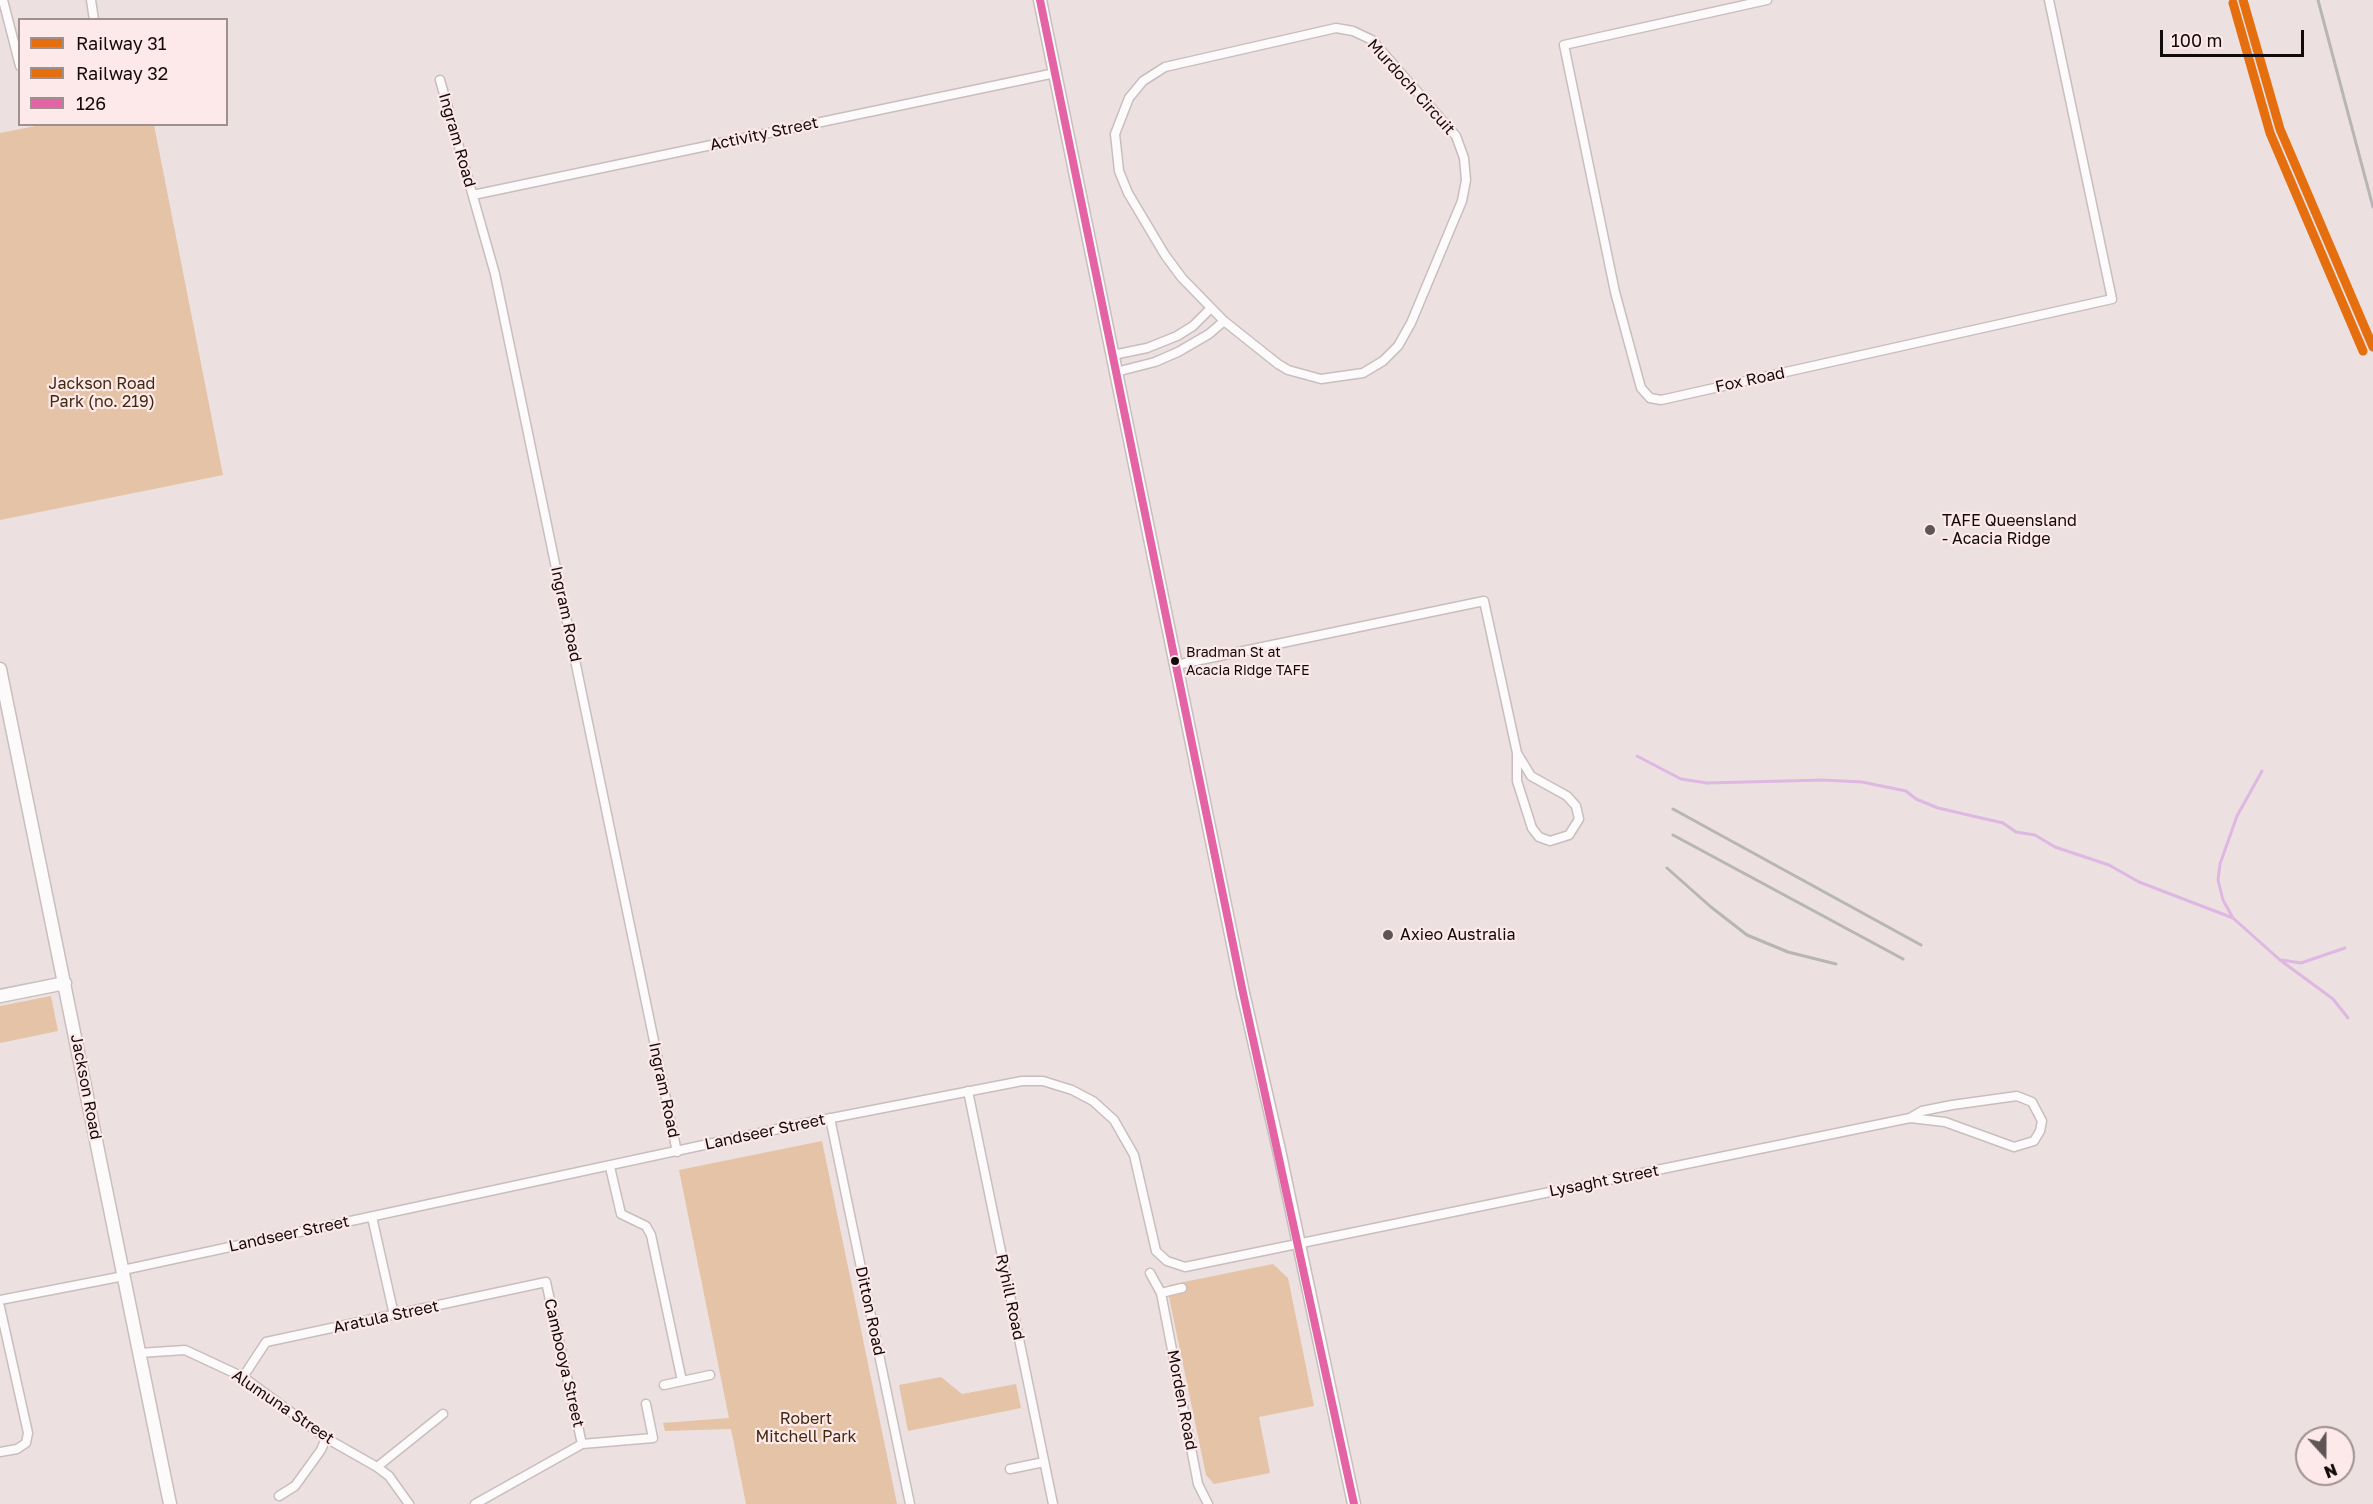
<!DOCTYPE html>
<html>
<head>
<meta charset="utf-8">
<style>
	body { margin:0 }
	#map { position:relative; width:2373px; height:1504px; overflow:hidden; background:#ede0e0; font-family:"Golos Text",sans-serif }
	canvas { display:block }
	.legend { position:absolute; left:18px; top:18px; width:210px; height:108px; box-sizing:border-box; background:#fde9e9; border:2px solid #9f9090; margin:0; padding:8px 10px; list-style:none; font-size:18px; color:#120a0b }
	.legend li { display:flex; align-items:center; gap:12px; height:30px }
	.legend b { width:30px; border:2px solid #9f9090 }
	.north { position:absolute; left:2295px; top:1426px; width:60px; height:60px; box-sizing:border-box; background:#fde9e9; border:2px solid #9f9090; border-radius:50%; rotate:159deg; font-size:16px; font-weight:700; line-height:24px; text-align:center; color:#120a0b }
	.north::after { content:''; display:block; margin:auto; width:21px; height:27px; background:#5f5556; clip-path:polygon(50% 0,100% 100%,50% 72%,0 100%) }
	.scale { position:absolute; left:2160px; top:30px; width:144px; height:27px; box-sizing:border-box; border:3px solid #120a0b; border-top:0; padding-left:8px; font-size:18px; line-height:21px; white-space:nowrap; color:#120a0b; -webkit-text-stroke:4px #fde9e9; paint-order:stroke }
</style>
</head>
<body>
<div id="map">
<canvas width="2373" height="1504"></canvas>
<ul class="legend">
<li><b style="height:8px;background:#e56e0f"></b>Railway 31</li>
<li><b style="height:8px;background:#e56e0f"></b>Railway 32</li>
<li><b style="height:8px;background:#e463a4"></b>126</li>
</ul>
<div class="north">N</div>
<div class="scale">100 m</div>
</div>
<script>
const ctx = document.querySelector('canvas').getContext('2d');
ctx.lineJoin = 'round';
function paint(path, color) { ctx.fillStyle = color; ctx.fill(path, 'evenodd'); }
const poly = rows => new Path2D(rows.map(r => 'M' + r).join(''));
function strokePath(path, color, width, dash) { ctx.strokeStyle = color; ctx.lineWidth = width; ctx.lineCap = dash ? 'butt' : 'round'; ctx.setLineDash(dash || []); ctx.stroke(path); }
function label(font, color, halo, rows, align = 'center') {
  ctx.font = font + ' "Golos Text",sans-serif'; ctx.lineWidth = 4.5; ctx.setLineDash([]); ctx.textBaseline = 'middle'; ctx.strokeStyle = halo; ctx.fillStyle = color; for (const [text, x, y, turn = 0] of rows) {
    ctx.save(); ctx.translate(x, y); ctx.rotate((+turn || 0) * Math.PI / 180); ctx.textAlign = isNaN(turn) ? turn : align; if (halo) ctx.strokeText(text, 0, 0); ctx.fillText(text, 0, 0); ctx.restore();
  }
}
paint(poly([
	[41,125,154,125,223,475,0,520,0,133],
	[51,996,58,1031,0,1043,0,1006],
	[822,1141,897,1504,746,1504,731,1429,665,1431,663,1423,729,1418,679,1170],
	[1273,1264,1288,1278,1314,1406,1259,1417,1270,1473,1214,1484,1206,1475,1169,1297,1169,1285],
	[941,1377,962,1394,1016,1384,1021,1408,908,1431,899,1385]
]), '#e4c3a6');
strokePath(poly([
	[1637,756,1681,779,1707,783,1823,780,1862,782,1906,791,1916,799,1938,808,2003,823,2016,832,2035,835,2055,847,2109,865,2139,882,2233,918,2280,960,2333,999,2348,1018],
	[2233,918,2223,900,2218,880,2220,864,2237,816,2262,771],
	[2282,960,2301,963,2345,948]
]), '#deb7e2', 3);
const street = poly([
	[3,0,20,66],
	[91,0,94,20],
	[1767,0,1564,45,1615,292,1641,388,1650,398,1661,400,2112,299,2049,0],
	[1336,28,1353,31,1372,40,1456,136,1464,158,1466,180,1462,201,1411,323,1398,346,1383,361,1363,373,1321,379,1288,370,1278,364,1224,321,1182,278,1165,255,1128,193,1119,171,1115,134,1129,98,1143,81,1165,67,1336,28],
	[440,80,495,274,677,1152],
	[473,195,1055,73],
	[1113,355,1147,348,1177,336,1193,326,1211,308],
	[1116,372,1155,362,1178,352,1209,334,1224,321],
	[1176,665,1484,601,1517,753,1517,781,1532,828,1539,837,1550,841,1569,835,1579,819,1576,806,1567,796,1531,776,1517,753],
	[968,1091,1053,1504],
	[830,1118,910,1504],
	[610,1167,621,1214,646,1226,651,1235,682,1381],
	[372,1217,394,1315],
	[123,1270,806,1123,1022,1081,1043,1081,1072,1090,1093,1101,1114,1120,1134,1155,1156,1251,1167,1261,1185,1267,1910,1118,1922,1111,1952,1105,2017,1096,2032,1102,2042,1121,2040,1131,2034,1141,2014,1147,1945,1122,1910,1118],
	[1150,1273,1161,1293,1198,1484,1208,1504],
	[1161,1293,1182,1288],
	[0,1300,124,1276],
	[0,1307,28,1433,26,1443,17,1449,0,1452],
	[139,1353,185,1350,243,1377,326,1438,377,1467,389,1476,409,1504],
	[243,1377,266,1342,546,1282,582,1444],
	[664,1385,710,1375],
	[377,1467,443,1414],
	[1010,1469,1044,1462],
	[279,1496,295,1486,321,1450,326,1438],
	[475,1504,582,1444,653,1438,646,1404]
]);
const secondary = poly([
	[1040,0,1243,993,1279,1150,1354,1504],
	[0,669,170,1504],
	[0,996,65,983]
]);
strokePath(street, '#c8bebe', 11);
strokePath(secondary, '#c8bebe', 15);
strokePath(street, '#fcfafa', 8);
strokePath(secondary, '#fcfafa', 12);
strokePath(poly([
	[2318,0,2373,207],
	[1673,809,1921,945],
	[1673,835,1903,959],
	[1667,868,1711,907,1747,935,1788,952,1836,964]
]), '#b7b5b5', 3);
strokePath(poly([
	[1040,0,1243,993,1354,1504]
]), '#e463a4', 8);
strokePath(poly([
	[2243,0,2280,129,2373,347]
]), '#e56e0f', 9);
strokePath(poly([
	[2233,3,2270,133,2363,351]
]), '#e56e0f', 9);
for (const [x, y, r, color] of [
	[1930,530,6,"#5f5556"],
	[1175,661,5,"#120a0b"],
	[1388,935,6,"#5f5556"]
]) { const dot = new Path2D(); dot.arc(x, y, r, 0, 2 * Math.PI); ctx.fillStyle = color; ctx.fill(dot); strokePath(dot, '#fde9e9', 2); }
label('14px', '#120a0b', '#fde9e9', [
	["Bradman St at",1186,653],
	["Acacia Ridge TAFE",1186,671]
], 'left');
label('16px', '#120a0b', '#fde9e9', [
	["Murdoch Circuit",1411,87,48],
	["Activity Street",764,134,-12],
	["Ingram Road",457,140,74],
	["Fox Road",1750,380,-12],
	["Ingram Road",566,614,78],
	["Jackson Road",86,1087,79],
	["Ingram Road",664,1090,78],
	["Landseer Street",765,1132,-12],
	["Lysaght Street",1604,1181,-11],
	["Landseer Street",289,1234,-12],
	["Ryhill Road",1010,1297,78],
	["Ditton Road",870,1311,78],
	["Aratula Street",386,1317,-12],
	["Cambooya Street",564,1363,77],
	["Morden Road",1182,1400,79],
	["Alumuna Street",283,1407,34]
]);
label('16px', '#40290e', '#fde9e9', [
	["Jackson Road",102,384],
	["Park (no. 219)",102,402],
	["Robert",806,1419],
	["Mitchell Park",806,1437]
]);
label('16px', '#120a0b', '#fde9e9', [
	["TAFE Queensland",1942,521],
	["- Acacia Ridge",1942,539],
	["Axieo Australia",1400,935]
], 'left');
</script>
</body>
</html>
